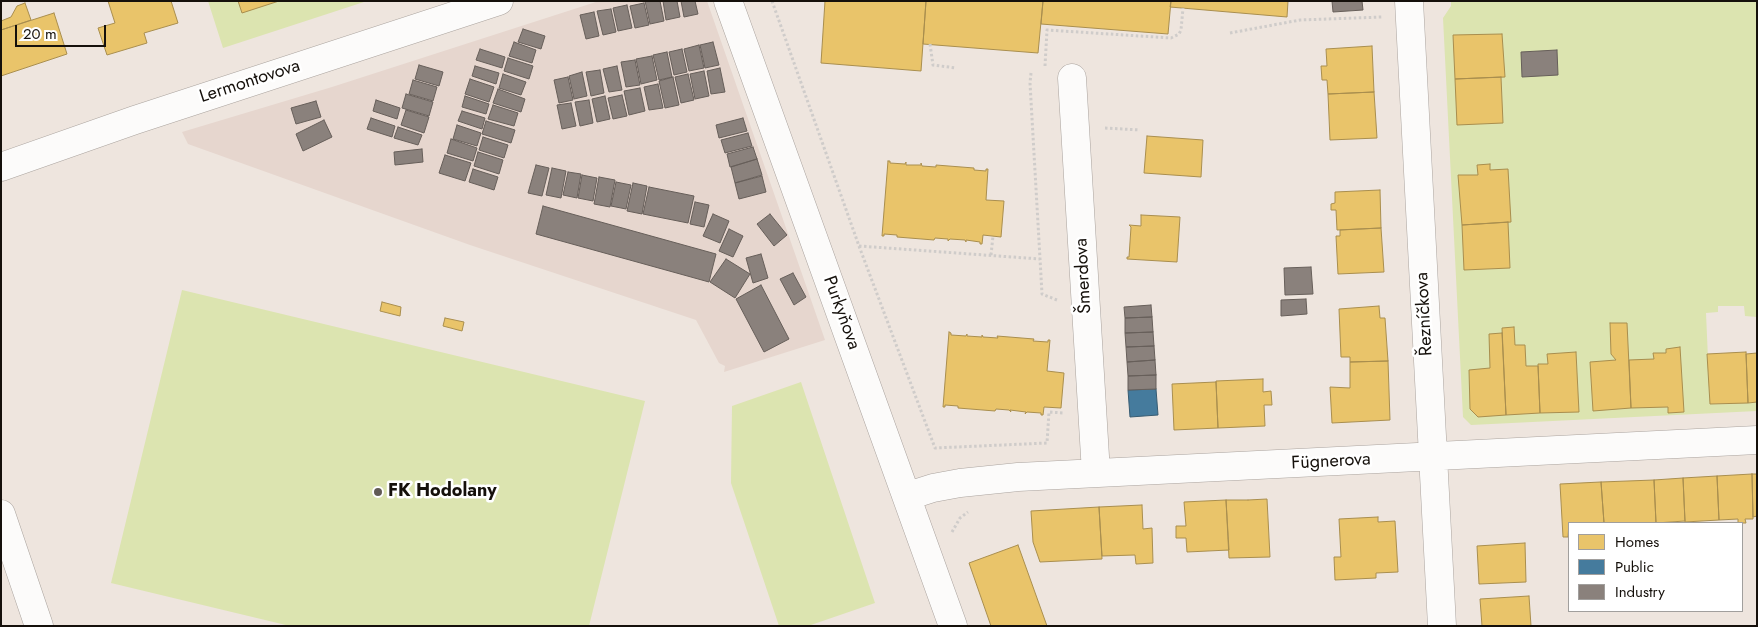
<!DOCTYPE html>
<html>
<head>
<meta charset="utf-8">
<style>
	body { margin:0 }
	#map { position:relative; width:1758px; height:627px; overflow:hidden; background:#eee5de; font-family:Jost,sans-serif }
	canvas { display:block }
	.frame { position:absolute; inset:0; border:2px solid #15100b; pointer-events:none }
	.legend { position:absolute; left:1568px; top:522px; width:175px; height:90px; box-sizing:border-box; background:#fff; border:1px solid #a19f9d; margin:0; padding:6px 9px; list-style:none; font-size:15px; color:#15100b }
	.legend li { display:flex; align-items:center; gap:10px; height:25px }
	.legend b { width:25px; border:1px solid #a19f9d }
	.scale { position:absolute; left:15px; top:25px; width:91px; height:22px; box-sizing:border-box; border:2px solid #15100b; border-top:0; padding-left:6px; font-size:15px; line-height:18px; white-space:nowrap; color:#15100b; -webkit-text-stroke:4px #fff; paint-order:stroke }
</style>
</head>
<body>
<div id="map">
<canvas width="1758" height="627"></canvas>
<div class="frame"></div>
<ul class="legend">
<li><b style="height:14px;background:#e9c46a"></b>Homes</li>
<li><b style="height:14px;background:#457b9d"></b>Public</li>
<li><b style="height:14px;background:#8a817c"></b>Industry</li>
</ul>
<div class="scale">20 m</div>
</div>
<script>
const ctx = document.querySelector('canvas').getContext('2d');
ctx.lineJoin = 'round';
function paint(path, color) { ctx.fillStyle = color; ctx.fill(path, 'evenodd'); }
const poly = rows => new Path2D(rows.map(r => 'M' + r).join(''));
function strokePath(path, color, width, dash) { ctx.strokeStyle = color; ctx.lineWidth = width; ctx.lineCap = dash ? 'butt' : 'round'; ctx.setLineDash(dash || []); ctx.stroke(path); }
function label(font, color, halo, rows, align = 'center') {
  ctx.font = font + ' Jost,sans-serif'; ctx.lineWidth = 5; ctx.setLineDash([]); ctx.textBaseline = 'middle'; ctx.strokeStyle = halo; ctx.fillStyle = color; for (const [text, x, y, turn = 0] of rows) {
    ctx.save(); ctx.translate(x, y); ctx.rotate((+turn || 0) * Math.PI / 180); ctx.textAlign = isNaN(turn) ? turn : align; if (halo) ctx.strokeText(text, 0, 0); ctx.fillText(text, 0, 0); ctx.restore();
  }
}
paint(poly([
	[599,1,707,1,825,340,724,372,725,366,719,363,696,320,470,245,188,144,182,132,332,87]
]), '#e6d6ce');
paint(poly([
	[208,1,367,1,223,48],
	[1451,1,1757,1,1757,317,1745,316,1744,306,1718,306,1718,312,1706,313,1710,404,1757,402,1757,411,1471,425,1463,417,1443,18,1451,6],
	[182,290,645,401,589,626,290,626,111,583],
	[801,382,875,603,808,626,779,626,731,483,732,406]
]), '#dce4b0');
const homes = poly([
	[108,1,171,1,178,23,144,33,147,43,107,55,98,28,115,23,108,1],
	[238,1,279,1,242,13,238,1],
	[825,1,926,1,921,71,821,63,825,1],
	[926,1,1043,1,1038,53,923,44,926,1],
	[1043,1,1171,1,1168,34,1041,24,1043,1],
	[1171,1,1288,1,1287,17,1170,7,1171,1],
	[25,3,31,20,1,30,1,21,11,17,17,6,25,3],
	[54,13,67,54,1,76,1,30,54,13],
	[1502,34,1505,77,1455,79,1453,35,1502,34],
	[1372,46,1374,92,1328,94,1327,80,1322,80,1321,66,1327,66,1326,49,1372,46],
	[1501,77,1503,123,1457,125,1455,79,1501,77],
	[1374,92,1377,138,1330,140,1328,94,1374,92],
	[1147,136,1203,140,1201,177,1144,173,1147,136],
	[888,161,890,161,890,163,905,164,906,162,906,165,921,165,921,163,922,166,936,167,936,165,974,168,974,170,986,171,986,169,988,169,986,200,1004,201,1001,237,983,235,982,244,980,244,980,242,966,240,966,242,965,240,950,239,948,241,948,239,935,238,934,240,897,237,897,235,884,234,884,236,882,236,888,161],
	[1490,164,1490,170,1508,169,1511,222,1462,225,1458,175,1478,175,1477,165,1490,164],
	[1380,190,1381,228,1337,230,1336,210,1331,210,1331,204,1335,203,1335,192,1380,190],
	[1141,215,1180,217,1177,262,1127,259,1127,257,1129,257,1131,227,1129,225,1141,226,1141,215],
	[1508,222,1510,268,1464,270,1462,225,1508,222],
	[1381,228,1384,272,1338,274,1336,236,1340,236,1340,230,1381,228],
	[382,302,401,307,400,316,380,311,382,302],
	[1379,306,1380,318,1385,318,1388,361,1350,362,1350,357,1341,357,1339,309,1379,306],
	[445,318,464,322,462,331,443,326,445,318],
	[1610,323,1627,323,1631,408,1593,411,1590,362,1616,360,1611,354,1610,323],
	[1514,327,1515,345,1525,345,1526,366,1538,366,1540,413,1506,415,1502,328,1514,327],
	[949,332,951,333,951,335,966,336,967,334,967,336,982,337,982,335,983,337,998,338,997,336,1034,339,1033,341,1048,342,1048,340,1050,340,1047,371,1064,373,1061,408,1044,407,1043,415,1041,415,1041,413,1027,412,1025,414,1026,412,1010,410,1011,412,1009,410,996,409,995,411,958,408,958,406,945,405,945,407,943,407,949,332],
	[1502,333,1506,415,1478,417,1470,409,1469,370,1490,368,1489,334,1502,333],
	[1680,347,1684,412,1668,413,1668,407,1631,408,1629,360,1654,359,1653,353,1666,353,1666,349,1680,347],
	[1576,352,1579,412,1540,413,1538,364,1548,364,1547,354,1576,352],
	[1746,352,1748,403,1710,404,1707,354,1746,352],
	[1757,353,1757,402,1748,403,1746,354,1757,353],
	[1388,361,1390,420,1332,423,1330,387,1350,388,1350,362,1388,361],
	[1263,379,1263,392,1271,391,1272,405,1264,405,1265,426,1218,428,1216,381,1263,379],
	[1216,382,1218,428,1174,430,1172,384,1216,382],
	[1752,474,1757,474,1757,516,1753,517,1752,474],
	[1752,474,1753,519,1745,519,1746,523,1738,523,1738,519,1719,520,1717,476,1752,474],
	[1717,476,1719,520,1685,522,1683,478,1717,476],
	[1683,478,1685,521,1656,523,1654,480,1683,478],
	[1654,480,1656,523,1604,523,1601,482,1654,480],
	[1601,482,1604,523,1569,523,1568,537,1563,537,1560,484,1601,482],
	[1226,500,1229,550,1187,552,1186,538,1176,538,1176,526,1186,526,1184,502,1226,500],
	[1248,500,1267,499,1270,557,1229,558,1226,500,1248,500],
	[1142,505,1143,529,1152,528,1153,563,1136,564,1135,555,1102,556,1099,507,1142,505],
	[1099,507,1102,559,1040,562,1033,542,1031,511,1099,507],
	[1378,517,1378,522,1395,521,1398,572,1376,573,1376,578,1335,580,1334,557,1341,557,1339,519,1378,517],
	[1525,543,1526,582,1479,584,1477,546,1525,543],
	[1018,545,1047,626,991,626,969,563,1018,545],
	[1529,596,1531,626,1482,626,1480,599,1529,596]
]);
paint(homes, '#e9c46a');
strokePath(homes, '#a98e4e', 1);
const public = poly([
	[1156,389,1158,415,1130,417,1128,390,1156,389]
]);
paint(public, '#457b9d');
strokePath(public, '#375b71', 1);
const industry = poly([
	[645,1,660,1,664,21,650,24,645,1],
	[663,1,677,1,680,17,666,20,663,1],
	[681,1,695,1,698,14,684,17,681,1],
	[1332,1,1362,1,1363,10,1333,12,1332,1],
	[644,3,649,25,635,28,630,6,644,3],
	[627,5,632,28,618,31,613,8,627,5],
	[611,9,616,32,603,35,597,11,611,9],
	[594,12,599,36,586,39,580,15,594,12],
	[523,29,545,36,541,49,518,42,523,29],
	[514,42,536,50,532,63,509,56,514,42],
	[713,42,719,65,705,68,700,45,713,42],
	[699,45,704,68,689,71,684,49,699,45],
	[480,49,505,57,502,68,476,60,480,49],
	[682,49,687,72,674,75,669,52,682,49],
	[1557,50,1558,75,1522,77,1521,52,1557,50],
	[667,52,672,77,659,80,653,55,667,52],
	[652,56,657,80,641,84,636,59,652,56],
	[508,58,533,66,529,79,504,71,508,58],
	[635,60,640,85,626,87,621,62,635,60],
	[419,65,443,72,439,86,415,79,419,65],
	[475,66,499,73,496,84,472,76,475,66],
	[617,66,622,90,609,92,603,69,617,66],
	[720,68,725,92,711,94,707,71,720,68],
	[600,70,604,93,591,96,586,72,600,70],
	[704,71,709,96,695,99,690,74,704,71],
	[582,72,587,96,574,99,569,76,582,72],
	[503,74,526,82,521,95,499,88,503,74],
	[688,74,694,100,681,103,675,77,688,74],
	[568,77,573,100,559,103,554,80,568,77],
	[673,77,679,105,665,108,659,81,673,77],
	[470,79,494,87,489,102,465,94,470,79],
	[413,80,437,87,433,101,409,94,413,80],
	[658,84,663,108,649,110,644,87,658,84],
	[640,88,645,111,629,115,624,91,640,88],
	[498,89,525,99,521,112,493,103,498,89],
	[406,94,433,102,429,116,402,108,406,94],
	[622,95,627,116,613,119,608,98,622,95],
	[465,96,489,104,486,114,462,107,465,96],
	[605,96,610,119,597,122,592,99,605,96],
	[376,100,400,108,397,119,373,111,376,100],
	[589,100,593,123,580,126,575,102,589,100],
	[316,101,321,117,296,124,291,108,316,101],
	[571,103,576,126,562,129,557,105,571,103],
	[493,105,518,113,514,126,488,119,493,105],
	[406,110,429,117,424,133,401,125,406,110],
	[462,111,485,118,482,129,458,121,462,111],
	[371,118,395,126,392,137,367,129,371,118],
	[743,118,747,131,719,138,716,125,743,118],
	[324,120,332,137,303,151,296,134,324,120],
	[486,121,515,130,511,143,482,134,486,121],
	[457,125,481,133,477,146,453,139,457,125],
	[398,127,422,135,418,145,394,138,398,127],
	[748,133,752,146,725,153,721,140,748,133],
	[483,137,508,145,504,158,479,150,483,137],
	[451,139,477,148,473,161,447,153,451,139],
	[753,147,757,159,730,167,727,154,753,147],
	[422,149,423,162,395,165,394,152,422,149],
	[478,152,503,160,499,174,474,166,478,152],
	[445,155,471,163,465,181,439,173,445,155],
	[757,159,762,175,735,183,731,167,757,159],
	[536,165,549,168,542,196,528,193,536,165],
	[552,168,566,171,561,198,546,195,552,168],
	[473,169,498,177,494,190,469,182,473,169],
	[568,172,581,174,577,198,563,195,568,172],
	[582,175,597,178,593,201,578,198,582,175],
	[762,176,766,192,739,199,735,183,762,176],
	[599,177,615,180,610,207,594,204,599,177],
	[616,182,631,185,626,209,611,206,616,182],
	[633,183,647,186,642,214,627,211,633,183],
	[649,187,694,196,688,223,643,214,649,187],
	[695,202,709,205,704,227,690,224,695,202],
	[543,206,716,254,709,282,536,234,543,206],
	[713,214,729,221,720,243,703,236,713,214],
	[770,214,787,235,774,246,757,224,770,214],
	[729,229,743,236,733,257,719,251,729,229],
	[761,254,768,278,753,283,746,258,761,254],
	[726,259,750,274,735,298,710,282,726,259],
	[1311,267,1313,294,1285,295,1284,268,1311,267],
	[793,273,806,297,794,305,780,279,793,273],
	[761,285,789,339,764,352,736,299,761,285],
	[1306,299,1307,314,1281,316,1281,300,1306,299],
	[1151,305,1152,317,1125,318,1124,307,1151,305],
	[1152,317,1153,332,1125,333,1125,318,1152,317],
	[1153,332,1154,346,1126,347,1125,333,1153,332],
	[1154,346,1155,360,1127,362,1126,347,1154,346],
	[1155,360,1156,375,1128,376,1127,362,1155,360],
	[1156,375,1156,389,1128,390,1128,376,1156,375]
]);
paint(industry, '#8a817c');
strokePath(industry, '#675f5a', 1);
const minor = poly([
	[728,1,953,626],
	[1409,1,1442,626],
	[1072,78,1096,473],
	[1,167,135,120,499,1],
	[908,496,933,488,960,483,1018,477,1757,440],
	[1,514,39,626]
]);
strokePath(minor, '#aaa39e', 29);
strokePath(poly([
	[772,1,859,246,935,448,1047,443,1049,412,1064,413],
	[1230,33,1300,20,1382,17],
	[930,44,933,65,956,68],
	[1045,66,1047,30,1171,38,1179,34,1181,30,1183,8],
	[1031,73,1030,83,1042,294,1057,300],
	[1105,128,1140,130],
	[859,246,1040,259],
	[991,255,993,236],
	[952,532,960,518,968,512]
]), '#cfccca', 3, [2.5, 2.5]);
strokePath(minor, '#fcfbfa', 28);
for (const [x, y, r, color] of [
	[378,492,5,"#615b55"]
]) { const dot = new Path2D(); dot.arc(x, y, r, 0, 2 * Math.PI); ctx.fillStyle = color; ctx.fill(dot); strokePath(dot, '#fff', 2); }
label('18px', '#15100b', '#fff', [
	["Lermontovova",250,82,-18],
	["Šmerdova",1084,276,-93],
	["Purkyňova",841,313,70],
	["Řezníčkova",1425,314,-93],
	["Fügnerova",1331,462,-3]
]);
label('bold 18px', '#15100b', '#fff', [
	["FK Hodolany",388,492]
], 'left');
</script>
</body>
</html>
